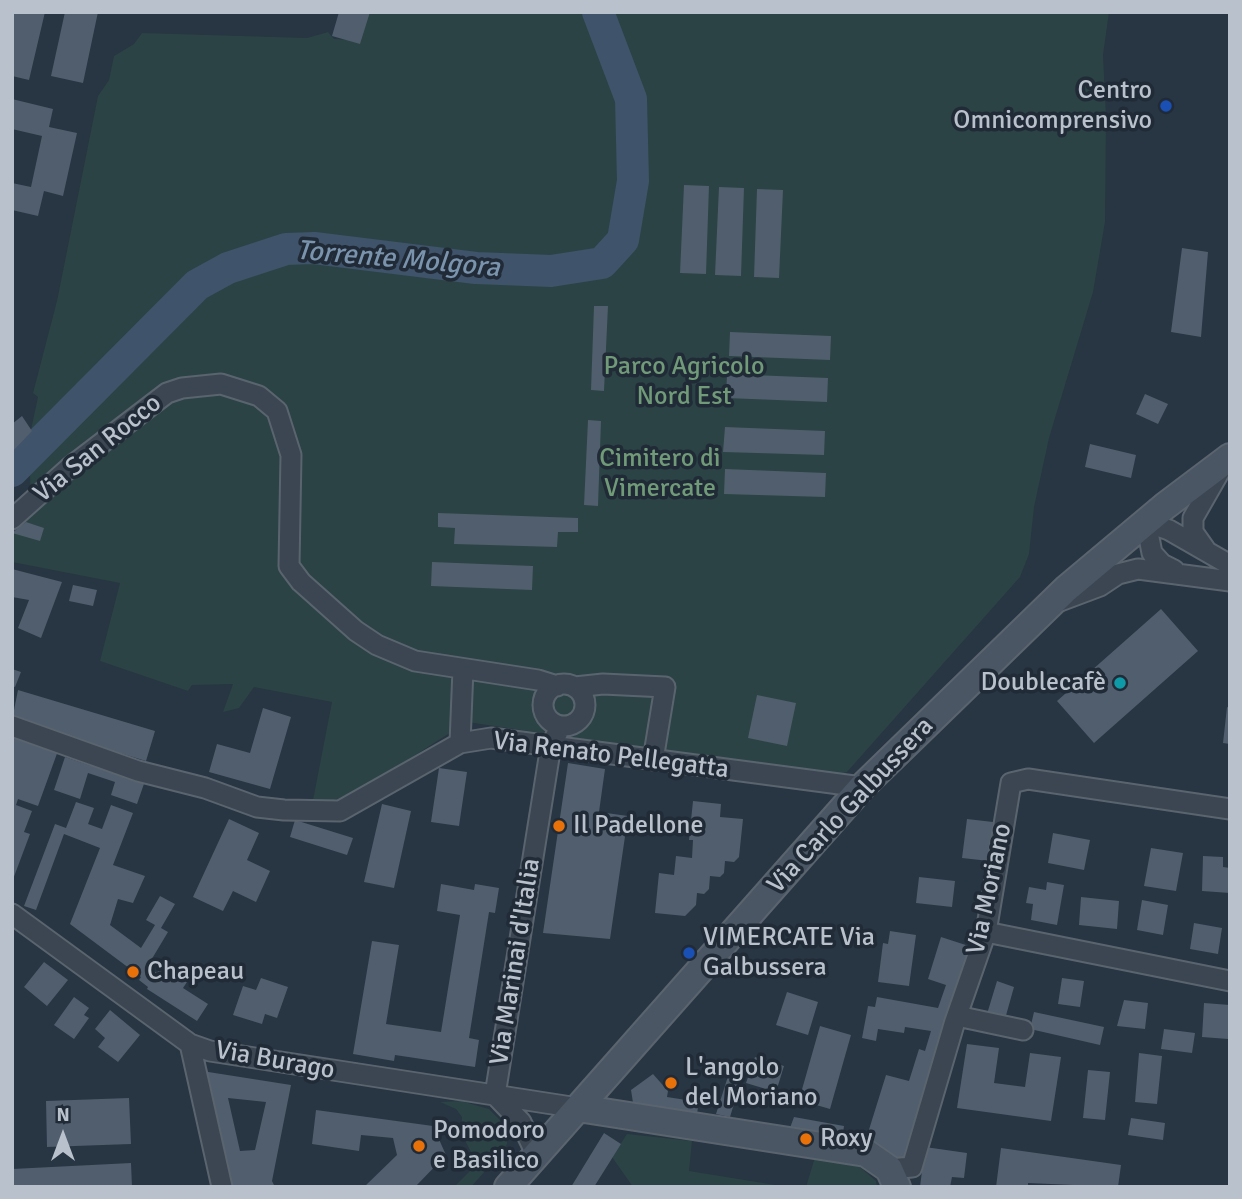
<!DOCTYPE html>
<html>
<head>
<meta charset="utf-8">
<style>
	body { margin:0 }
	#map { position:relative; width:1242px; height:1199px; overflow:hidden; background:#283542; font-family:Signika,sans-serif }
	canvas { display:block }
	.frame { position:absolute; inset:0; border:14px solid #b9c1cc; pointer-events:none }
	.north { position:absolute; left:28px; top:1101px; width:70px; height:70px; -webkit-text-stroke:5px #212b37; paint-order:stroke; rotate:0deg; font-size:19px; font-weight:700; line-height:28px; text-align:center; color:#b9c1cc }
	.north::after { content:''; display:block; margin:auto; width:24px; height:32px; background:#b9c1cc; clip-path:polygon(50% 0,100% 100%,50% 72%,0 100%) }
</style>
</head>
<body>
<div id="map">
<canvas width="1242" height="1199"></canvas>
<div class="frame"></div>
<div class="north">N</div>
</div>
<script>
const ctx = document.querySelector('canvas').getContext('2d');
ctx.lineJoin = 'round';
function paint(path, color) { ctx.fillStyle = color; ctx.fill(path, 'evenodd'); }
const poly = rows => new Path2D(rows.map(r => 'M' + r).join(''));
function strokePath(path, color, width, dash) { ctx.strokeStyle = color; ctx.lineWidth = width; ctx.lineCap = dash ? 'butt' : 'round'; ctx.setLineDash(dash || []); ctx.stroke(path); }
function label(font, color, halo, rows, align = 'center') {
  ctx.font = font + ' Signika,sans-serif'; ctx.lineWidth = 7; ctx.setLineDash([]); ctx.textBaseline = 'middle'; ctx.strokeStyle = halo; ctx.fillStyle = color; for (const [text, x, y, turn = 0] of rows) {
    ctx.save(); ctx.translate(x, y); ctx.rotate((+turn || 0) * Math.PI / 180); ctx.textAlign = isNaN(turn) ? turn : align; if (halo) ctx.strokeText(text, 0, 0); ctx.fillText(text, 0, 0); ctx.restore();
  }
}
paint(poly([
	[366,12,1109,12,1103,55,1106,116,1105,222,1093,292,1049,438,1034,507,1029,554,1020,577,847,772,833,776,467,722,351,796,329,801,313,800,332,702,254,687,239,708,223,712,233,684,192,685,188,691,100,661,120,583,12,562,12,526,31,510,29,439,38,397,33,393,57,301,98,96,109,80,114,56,134,44,142,33,307,38,328,32,334,39,354,40],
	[461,1101,489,1109,501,1121,507,1131,507,1144,503,1151,471,1187,454,1187,470,1171,471,1163,471,1152,461,1133,462,1117,456,1109,440,1102],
	[627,1134,692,1141,689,1171,788,1187,633,1187,612,1157],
	[815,1157,860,1167,876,1181,877,1187,806,1187]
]), '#2b4344');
strokePath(poly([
	[12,471,197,285,228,268,286,249,314,248,476,268,551,271,602,263,623,240,633,181,631,99,598,12]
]), '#3f536a', 32);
paint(poly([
	[12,12,45,12,29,80,12,76],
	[65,12,98,12,83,83,51,76],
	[339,12,370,12,360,44,332,36],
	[12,99,53,109,49,127,77,133,63,196,44,191,38,216,12,210,12,183,31,187,42,136,12,129],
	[684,185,709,186,706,274,680,273],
	[719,187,744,188,741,276,715,275],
	[757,189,783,190,779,278,754,277],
	[1182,248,1208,252,1201,337,1171,332],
	[594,306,608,306,604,391,591,390],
	[730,332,831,336,830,360,729,356],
	[727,374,828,378,827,402,726,398],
	[1145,394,1168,404,1158,424,1136,414],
	[22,416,32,431,12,452,12,424],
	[588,420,601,421,598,506,584,505],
	[725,427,825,431,824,455,723,452],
	[1090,444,1136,455,1131,478,1085,467],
	[725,469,826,473,825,497,724,494],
	[438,513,578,518,578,532,558,532,557,547,454,544,455,528,438,527],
	[26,522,44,528,40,541,12,533],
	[432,562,533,566,532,590,431,586],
	[12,569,62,582,41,638,18,628,29,600,12,597],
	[73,585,97,590,93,606,69,601],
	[1161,609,1198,651,1094,743,1057,701],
	[12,669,21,672,15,687,12,686],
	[18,690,155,731,146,761,12,720],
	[757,695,796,703,787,746,748,738],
	[1227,707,1230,708,1230,744,1223,743],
	[263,708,291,717,270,789,209,772,217,744,250,753],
	[12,732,59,748,38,806,18,799,16,805,32,811,24,832,30,834,12,882],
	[65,757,91,766,93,760,146,778,137,804,111,795,115,782,88,773,80,799,54,790],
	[568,763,605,769,599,812,628,816,610,939,543,933],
	[439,768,467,772,459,826,431,822],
	[693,801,721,804,720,817,743,819,739,857,734,862,725,861,724,873,720,877,710,876,709,889,704,894,697,893,696,905,685,916,655,913,659,873,674,875,676,856,692,858,693,840,689,840],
	[76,802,94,808,88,824,102,829,111,805,133,813,113,865,145,876,133,903,118,899,110,925,141,948,155,925,146,920,160,896,175,904,161,928,168,932,147,967,157,973,165,960,191,976,183,988,208,1004,197,1021,147,989,148,987,139,980,141,977,70,924,100,848,64,834,36,910,24,906,55,824,66,828],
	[382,804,411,811,394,888,364,882],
	[229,819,259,833,247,860,270,871,256,902,233,891,223,911,193,897],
	[967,819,993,822,989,861,962,858],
	[295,820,353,838,347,855,290,837],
	[1053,833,1090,840,1084,870,1048,863],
	[1151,848,1183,853,1176,891,1144,886],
	[1203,856,1223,857,1223,867,1230,868,1230,893,1202,891],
	[919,877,955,881,952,907,916,903],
	[1047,882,1064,885,1057,925,1031,920,1033,904,1026,903,1029,887,1046,890],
	[441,884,474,890,475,884,499,888,495,913,489,912,469,1038,479,1040,475,1067,395,1055,394,1061,353,1054,372,941,399,945,386,1024,441,1032,460,915,437,911],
	[1081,897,1119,901,1117,929,1079,925],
	[1142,900,1168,905,1163,935,1137,930],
	[1194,923,1222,928,1218,954,1190,949],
	[890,931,916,935,909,986,878,982,883,943,888,944],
	[941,937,972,947,929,1086,926,1086,915,1124,910,1165,870,1159,872,1137,867,1136,886,1075,909,1081,919,1049,925,1051,931,1031,905,1027,904,1033,878,1029,876,1041,862,1038,868,1006,875,1007,877,997,938,1008,946,985,928,979],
	[44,962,68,980,47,1006,24,987],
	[261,978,288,987,277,1018,265,1014,262,1024,233,1015,243,986,256,990],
	[1062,978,1084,981,1080,1007,1058,1004],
	[997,981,1014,987,1005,1019,987,1014],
	[787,992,818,1002,808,1035,776,1025],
	[74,997,89,1008,84,1015,89,1018,74,1039,54,1025],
	[1124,1000,1148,1003,1145,1029,1117,1026],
	[1204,1003,1230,1005,1228,1039,1202,1037],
	[110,1010,140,1035,118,1062,98,1047,105,1038,95,1029],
	[1034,1012,1104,1027,1100,1045,1030,1029],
	[820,1026,851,1035,830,1109,799,1100],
	[1164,1029,1195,1033,1192,1053,1161,1049],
	[967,1044,999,1048,994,1083,1025,1087,1030,1053,1061,1057,1051,1121,957,1108],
	[1139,1053,1162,1056,1157,1104,1135,1102],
	[755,1057,784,1066,776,1092,746,1083],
	[730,1070,743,1074,730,1117,716,1114],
	[1088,1070,1110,1072,1105,1120,1083,1118],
	[202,1071,291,1085,272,1181,275,1187,229,1187],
	[228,1098,266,1102,255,1150,240,1151],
	[653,1074,668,1091,667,1097,699,1102,696,1119,634,1109,631,1090],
	[129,1098,131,1144,47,1147,46,1101],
	[316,1110,433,1126,446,1155,415,1187,364,1187,397,1155,393,1138,361,1135,359,1151,312,1144],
	[794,1117,844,1126,843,1133,864,1136,861,1149,787,1136],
	[1131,1118,1165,1123,1163,1140,1128,1135],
	[604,1133,621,1144,594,1187,571,1187],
	[925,1147,967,1153,964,1178,952,1177,950,1187,920,1187],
	[1001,1148,1121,1165,1118,1187,1028,1183,1028,1187,996,1187],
	[131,1163,132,1187,12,1187,12,1169]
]), '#515e6d');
const street = poly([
	[12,519,69,468,167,393,182,388,221,384,259,396,277,411,291,455,289,566,301,582,356,631,377,645,415,661,538,680,557,686],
	[1205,549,1193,532,1193,518,1221,469],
	[1174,570,1162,564,1152,553,1146,522,1169,530,1230,565],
	[1060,601,1100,586,1118,574,1138,569,1230,581],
	'543 705a21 21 0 1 1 42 0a21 21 0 1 1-42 0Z',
	[575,687,603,684,665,687,653,760],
	[12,726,138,771,205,788,257,807,284,810,340,811,460,743,491,738,862,787],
	[460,743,463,669],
	[12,914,190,1044,210,1051,578,1108],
	[986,932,1230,981],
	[957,1016,1023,1030],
	[190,1044,222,1187],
	[495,1095,551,745,561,726],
	[496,1096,521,1122,537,1156],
	[889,1169,912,1167,955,1021,986,932,1011,783,1028,779,1230,809]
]);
const secondary = poly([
	[578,1108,866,1153,889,1169,897,1187],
	[508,1187,862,787,1066,589,1165,506,1230,457]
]);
strokePath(street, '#5a646f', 23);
strokePath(secondary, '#5a646f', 30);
strokePath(street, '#3c4652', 19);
strokePath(secondary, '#4a5664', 26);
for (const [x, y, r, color] of [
	[1166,106,7,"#1a4fb4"],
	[1120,683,7,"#0f9aa8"],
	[559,826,7,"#e8710a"],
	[689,953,7,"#1a4fb4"],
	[133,972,7,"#e8710a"],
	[671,1083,7,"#e8710a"],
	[806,1139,7,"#e8710a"],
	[419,1146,7,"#e8710a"]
]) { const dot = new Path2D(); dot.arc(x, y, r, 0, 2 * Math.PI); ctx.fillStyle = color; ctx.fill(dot); strokePath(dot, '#212b37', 2.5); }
label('26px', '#b9c1cc', '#212b37', [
	["Centro",1152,91,"right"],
	["Omnicomprensivo",1152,121,"right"],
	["Doublecafè",1106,683,"right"],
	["Il Padellone",573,826],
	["VIMERCATE Via",703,938],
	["Galbussera",703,968],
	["Chapeau",147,972],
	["L'angolo",685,1068],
	["del Moriano",685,1098],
	["Pomodoro",433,1131],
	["e Basilico",433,1161],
	["Roxy",820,1139]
], 'left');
label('26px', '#719b78', '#212b37', [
	["Parco Agricolo",684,367],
	["Nord Est",684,397],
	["Cimitero di",660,459],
	["Vimercate",660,489]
]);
label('26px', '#b9c1cc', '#212b37', [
	["Via San Rocco",98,449,-39],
	["Via Renato Pellegatta",611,756,7],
	["Via Carlo Galbussera",851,806,-47],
	["Via Moriano",990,889,-78],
	["Via Marinai d'Italia",516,962,-81],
	["Via Burago",275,1061,10]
]);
label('italic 28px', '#7b94ad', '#212b37', [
	["Torrente Molgora",398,260,5]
]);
</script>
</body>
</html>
